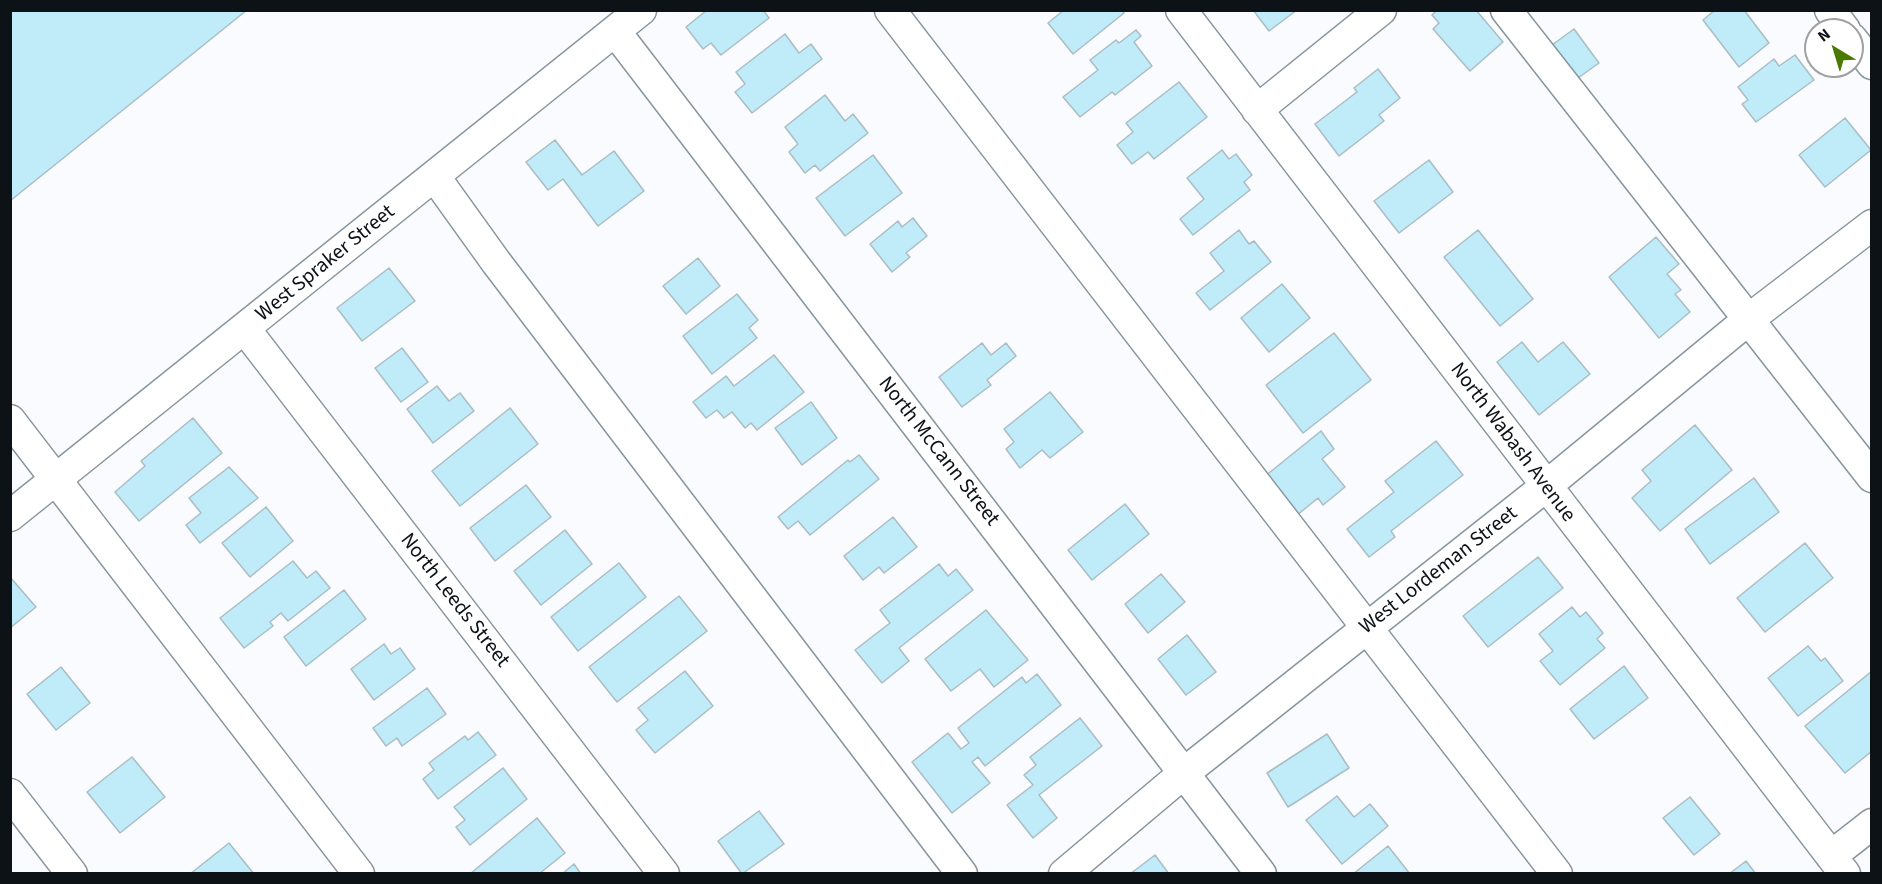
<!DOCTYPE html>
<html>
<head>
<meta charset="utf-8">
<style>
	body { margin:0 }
	#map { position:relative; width:1882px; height:884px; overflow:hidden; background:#f9fbfe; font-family:"Source Sans 3",sans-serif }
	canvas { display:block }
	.frame { position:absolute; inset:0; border:12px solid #0d1216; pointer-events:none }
	.north { position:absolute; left:1804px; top:18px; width:60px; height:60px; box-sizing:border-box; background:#fff; border:2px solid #9ea0a2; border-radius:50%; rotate:322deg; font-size:16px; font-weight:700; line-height:24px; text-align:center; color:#0d1216 }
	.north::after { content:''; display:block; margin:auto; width:21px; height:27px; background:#4a7a01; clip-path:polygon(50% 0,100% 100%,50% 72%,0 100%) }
</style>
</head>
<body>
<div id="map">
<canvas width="1882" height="884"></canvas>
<div class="frame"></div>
<div class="north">N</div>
</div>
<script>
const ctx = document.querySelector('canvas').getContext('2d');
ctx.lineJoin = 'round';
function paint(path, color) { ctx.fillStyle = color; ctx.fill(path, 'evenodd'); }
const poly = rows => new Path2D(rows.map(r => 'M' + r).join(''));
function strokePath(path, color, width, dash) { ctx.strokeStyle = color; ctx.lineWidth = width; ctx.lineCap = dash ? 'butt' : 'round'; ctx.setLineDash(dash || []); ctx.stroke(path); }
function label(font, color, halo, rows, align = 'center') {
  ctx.font = font + ' "Source Sans 3",sans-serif'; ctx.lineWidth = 4.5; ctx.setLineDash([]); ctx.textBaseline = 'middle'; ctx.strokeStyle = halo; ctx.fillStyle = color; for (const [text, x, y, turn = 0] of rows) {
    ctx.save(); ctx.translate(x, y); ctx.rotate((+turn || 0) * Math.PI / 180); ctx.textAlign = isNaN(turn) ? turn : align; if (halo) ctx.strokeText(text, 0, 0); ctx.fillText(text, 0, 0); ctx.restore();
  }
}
const building = poly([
	[10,10,247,10,10,201,10,10],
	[707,10,763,10,769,18,721,55,711,43,703,49,686,27,707,10],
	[1064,10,1122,10,1124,13,1073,54,1048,23,1064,10],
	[1253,10,1297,10,1269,31,1253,10],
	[1437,10,1476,10,1503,42,1470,71,1433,29,1439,23,1432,15,1437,10],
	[1715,10,1744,10,1769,43,1739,67,1703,20,1715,10],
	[1574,29,1599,63,1578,78,1552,45,1574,29],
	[1136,30,1141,36,1134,42,1152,66,1115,95,1112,92,1080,117,1063,97,1098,70,1090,60,1116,40,1119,43,1136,30],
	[785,34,799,53,811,44,822,59,752,113,735,92,745,84,736,72,785,34],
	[1795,55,1814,80,1756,122,1742,104,1748,100,1738,87,1774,59,1779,66,1795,55],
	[1378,69,1400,98,1379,115,1384,121,1339,156,1315,124,1357,92,1354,88,1378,69],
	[1179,82,1207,117,1154,159,1148,152,1132,164,1117,145,1133,132,1126,123,1179,82],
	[825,95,845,121,853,114,868,133,820,171,815,165,805,173,789,152,798,144,785,127,825,95],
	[1845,118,1871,150,1825,187,1799,155,1845,118],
	[555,140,582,175,614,151,644,191,598,226,563,179,548,190,526,162,555,140],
	[1222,150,1229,159,1236,154,1252,175,1244,182,1250,190,1193,235,1180,219,1204,199,1187,178,1222,150],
	[873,155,902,193,845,236,816,198,873,155],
	[1429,160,1453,192,1399,233,1374,201,1429,160],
	[913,218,927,236,906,253,910,257,892,272,870,244,898,221,902,227,913,218],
	[1239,230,1249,244,1254,241,1271,262,1210,310,1196,293,1224,271,1210,253,1239,230],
	[1478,230,1533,299,1500,326,1444,257,1478,230],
	[1656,237,1679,264,1667,274,1681,290,1675,294,1690,312,1659,338,1609,277,1656,237],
	[698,258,720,286,686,314,663,286,698,258],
	[389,268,415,301,362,341,337,308,389,268],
	[1282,284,1310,318,1269,352,1241,318,1282,284],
	[737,294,758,320,749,328,757,338,712,374,683,336,737,294],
	[1334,333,1371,380,1303,433,1266,385,1334,333],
	[1522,342,1538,362,1563,342,1590,374,1539,415,1497,362,1522,342],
	[982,343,991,355,1006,343,1016,356,987,380,991,385,962,407,939,377,982,343],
	[402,348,428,382,401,402,375,368,402,348],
	[774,355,804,392,757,430,751,423,745,428,732,412,724,418,717,410,706,418,693,402,726,376,734,386,774,355],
	[437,386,449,401,460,393,474,411,433,443,407,409,437,386],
	[1050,392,1083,432,1050,458,1042,450,1020,468,1006,449,1014,442,1004,429,1050,392],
	[811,402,837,438,802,465,775,428,811,402],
	[510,408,538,444,460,506,432,471,510,408],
	[193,418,222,453,139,521,115,492,145,466,141,461,193,418],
	[1695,425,1732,470,1660,531,1632,498,1651,481,1642,470,1695,425],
	[1321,431,1334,449,1322,459,1345,487,1323,505,1318,498,1296,516,1264,477,1321,431],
	[1436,441,1463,475,1391,531,1395,537,1369,557,1347,529,1394,492,1385,481,1436,441],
	[859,455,879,479,810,535,798,521,788,529,778,517,848,460,850,462,859,455],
	[229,467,258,498,200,543,186,525,201,513,189,498,229,467],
	[1754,478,1779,512,1710,564,1685,529,1754,478],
	[526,485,551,517,495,561,470,528,526,485],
	[1125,504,1149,534,1092,580,1068,550,1125,504],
	[266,507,293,541,250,577,222,543,266,507],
	[893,517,917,547,884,573,879,567,863,580,844,556,893,517],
	[565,530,592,564,541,605,514,571,565,530],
	[1805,543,1833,578,1765,632,1737,598,1805,543],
	[1538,557,1563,588,1488,647,1463,616,1538,557],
	[293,561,307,578,316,571,330,588,288,621,281,613,270,622,273,626,244,648,220,618,293,561],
	[619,563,646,597,578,651,551,617,619,563],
	[939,564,948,576,956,569,973,590,899,648,909,661,882,683,855,650,890,623,880,610,939,564],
	[1161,574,1185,602,1148,633,1125,604,1161,574],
	[10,577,36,607,10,628,10,577],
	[344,590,366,619,306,666,284,637,344,590],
	[679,596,707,631,617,702,589,667,679,596],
	[1572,607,1580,617,1586,612,1603,633,1597,639,1605,648,1560,685,1540,661,1553,651,1539,634,1572,607],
	[986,610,1028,660,994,687,980,669,951,691,925,659,986,610],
	[1187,635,1216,672,1186,695,1158,659,1187,635],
	[384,644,391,654,400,648,415,669,374,700,351,669,384,644],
	[1808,646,1821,661,1825,658,1843,681,1798,716,1768,678,1808,646],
	[1624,666,1648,698,1594,739,1570,709,1624,666],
	[61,667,90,703,56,730,27,694,61,667],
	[685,671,713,706,655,753,636,730,648,720,638,708,685,671],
	[1872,671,1872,751,1845,773,1805,726,1872,671],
	[1037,674,1061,705,985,766,978,757,972,762,990,783,952,813,912,762,948,733,961,749,969,743,958,728,1022,677,1026,683,1037,674],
	[427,688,446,714,402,746,397,738,386,746,373,728,427,688],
	[1080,718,1102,746,1039,795,1057,818,1033,838,1007,805,1033,785,1024,775,1036,765,1030,757,1080,718],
	[478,732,496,755,438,799,423,779,434,770,429,763,465,736,468,740,478,732],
	[1327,734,1349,768,1288,807,1267,773,1327,734],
	[132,757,165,797,120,833,87,792,132,757],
	[503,768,527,799,470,845,456,827,465,820,454,807,503,768],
	[1337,796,1354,817,1370,804,1388,826,1342,864,1306,820,1337,796],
	[1690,797,1720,834,1694,855,1663,818,1690,797],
	[759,811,784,844,742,874,718,841,759,811],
	[537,818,565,853,539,874,470,874,537,818],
	[229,843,254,874,190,874,229,843],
	[1388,846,1410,874,1353,874,1388,846],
	[1155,855,1169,874,1130,874,1155,855],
	[1746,861,1756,874,1729,874,1746,861],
	[574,864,581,874,562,874,574,864]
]);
paint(building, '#c0ebf9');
strokePath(building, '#abbdc4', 1.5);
const minor = poly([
	[890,10,1557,874],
	[1181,10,1845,874],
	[1506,10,1872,477],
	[1830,10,1845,30],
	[615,31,1261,874],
	[1852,39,1872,64],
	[1257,110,1381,10],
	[435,177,496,262,962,874],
	[245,329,664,874],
	[10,420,359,874],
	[10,516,641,10],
	[10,794,72,874],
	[1831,856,1872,824],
	[1064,874,1184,773,1545,487,1749,319,1872,225]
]);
strokePath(minor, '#87959f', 33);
strokePath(minor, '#fff', 30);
label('21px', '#0d1216', '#fff', [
	["West Spraker Street",326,264,-39],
	["North Wabash Avenue",1512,443,53],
	["North McCann Street",938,452,52],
	["West Lordeman Street",1439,571,-38],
	["North Leeds Street",454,601,52]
]);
</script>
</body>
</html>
